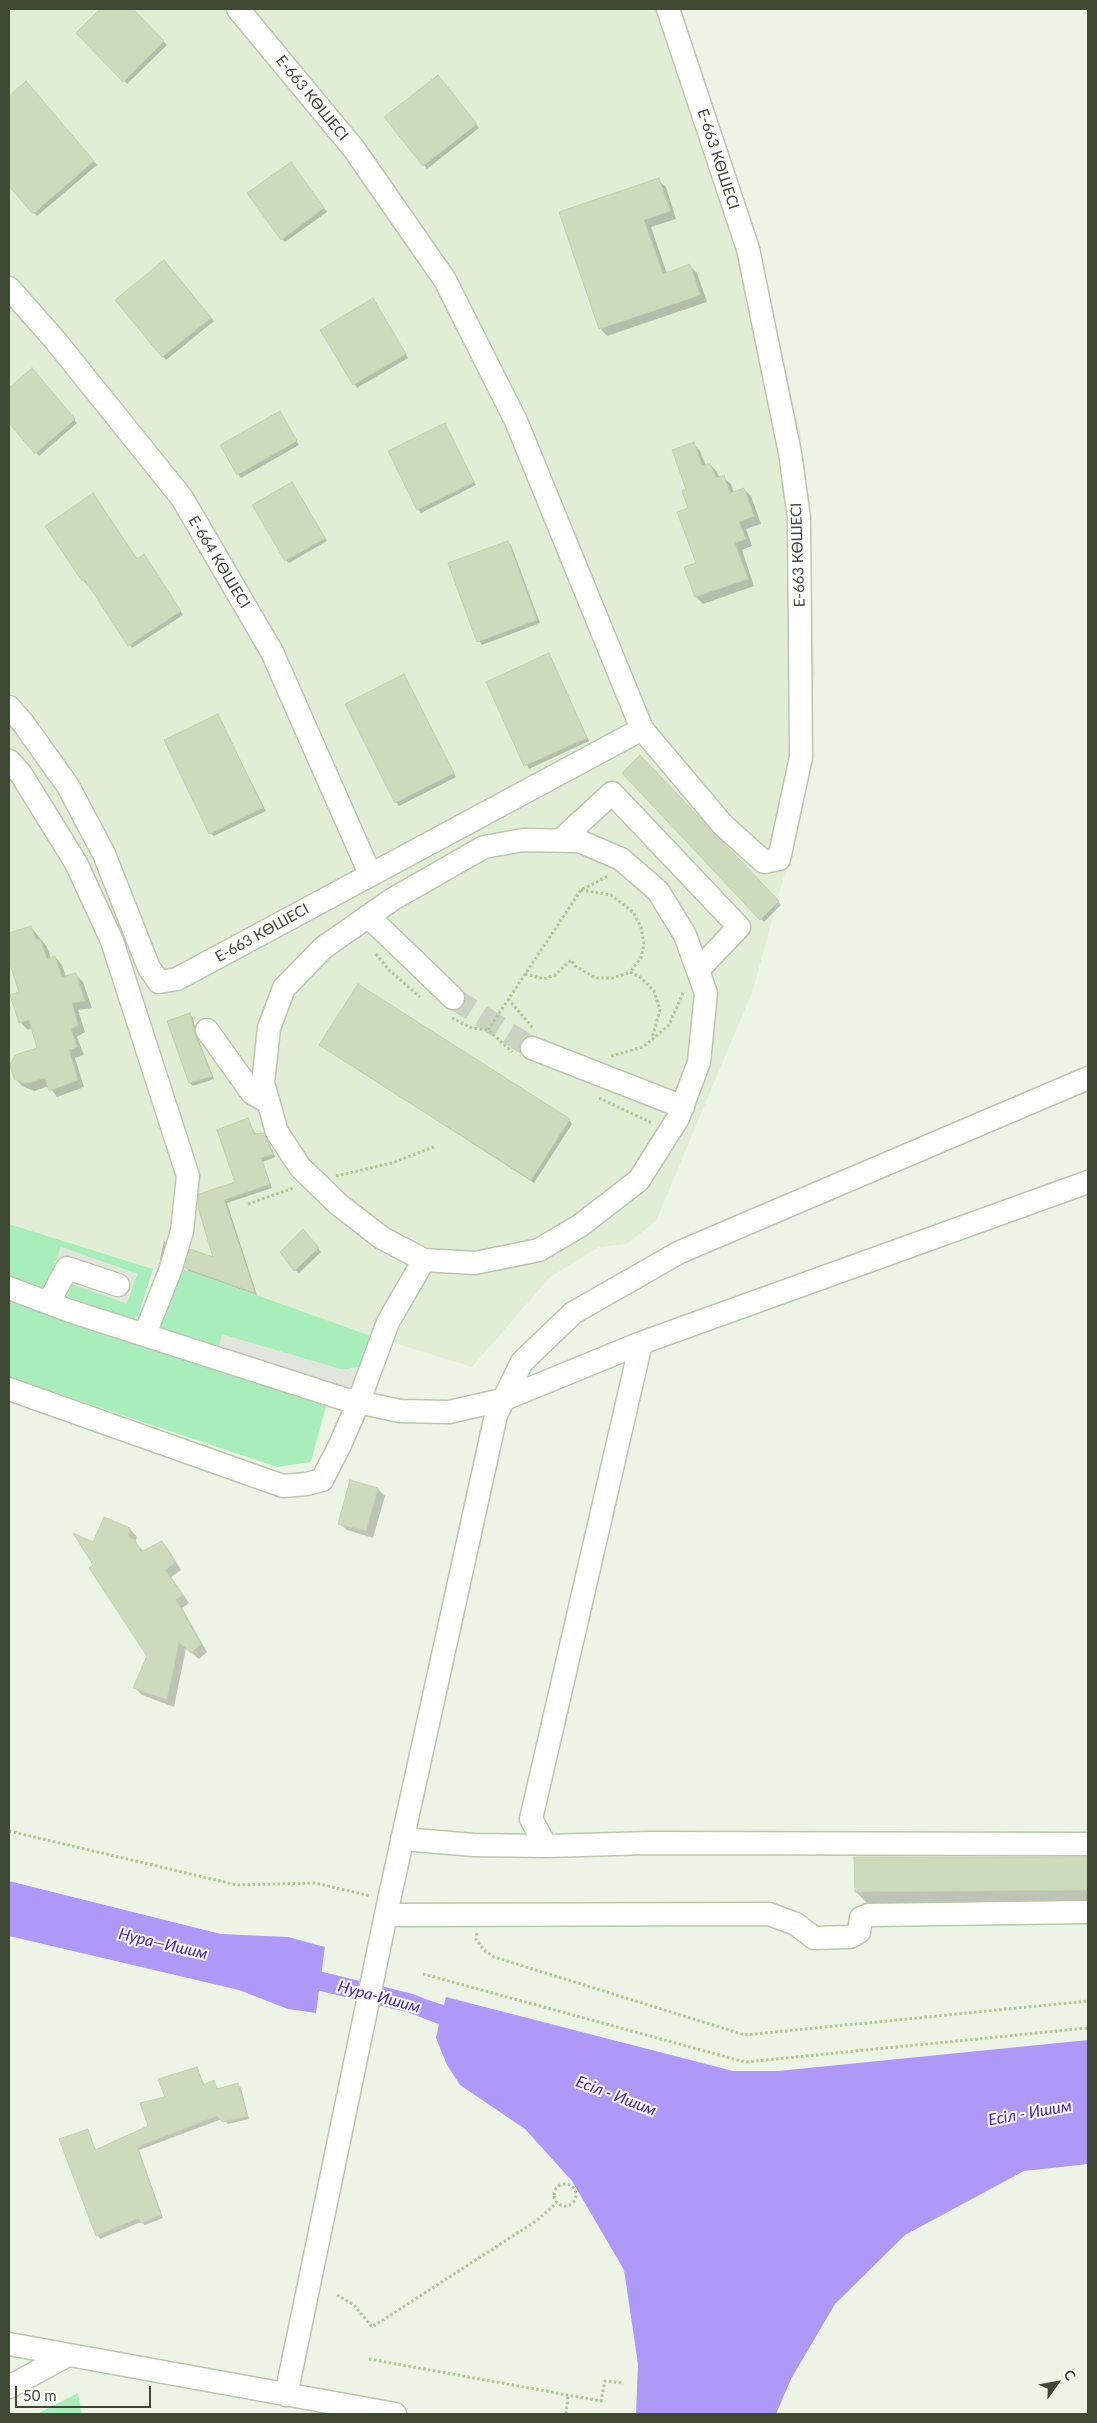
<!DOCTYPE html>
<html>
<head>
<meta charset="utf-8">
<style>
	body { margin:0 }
	#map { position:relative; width:1097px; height:2423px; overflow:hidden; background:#edf4e5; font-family:Lato,sans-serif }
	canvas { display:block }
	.frame { position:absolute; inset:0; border:10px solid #3f4833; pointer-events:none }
	.north { position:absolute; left:1032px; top:2358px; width:50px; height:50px; -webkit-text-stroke:4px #fff; paint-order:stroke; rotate:58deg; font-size:14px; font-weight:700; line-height:20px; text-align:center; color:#3f4833 }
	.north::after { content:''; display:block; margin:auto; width:18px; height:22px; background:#3f4833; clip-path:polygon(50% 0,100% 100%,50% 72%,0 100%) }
	.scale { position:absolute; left:15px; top:2386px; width:136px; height:22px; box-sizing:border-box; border:2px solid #3f4833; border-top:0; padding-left:6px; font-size:15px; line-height:18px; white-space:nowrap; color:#3f4833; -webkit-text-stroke:4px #fff; paint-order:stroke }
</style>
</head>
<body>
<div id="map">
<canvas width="1097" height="2423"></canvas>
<div class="frame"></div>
<div class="north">С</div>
<div class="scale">50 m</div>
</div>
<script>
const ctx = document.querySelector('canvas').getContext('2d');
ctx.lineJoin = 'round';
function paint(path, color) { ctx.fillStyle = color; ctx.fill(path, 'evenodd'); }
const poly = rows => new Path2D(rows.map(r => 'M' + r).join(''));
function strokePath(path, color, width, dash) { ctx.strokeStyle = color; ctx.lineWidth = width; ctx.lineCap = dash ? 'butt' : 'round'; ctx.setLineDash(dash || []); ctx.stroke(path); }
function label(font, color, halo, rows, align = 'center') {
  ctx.font = font + ' Lato,sans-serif'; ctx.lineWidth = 4; ctx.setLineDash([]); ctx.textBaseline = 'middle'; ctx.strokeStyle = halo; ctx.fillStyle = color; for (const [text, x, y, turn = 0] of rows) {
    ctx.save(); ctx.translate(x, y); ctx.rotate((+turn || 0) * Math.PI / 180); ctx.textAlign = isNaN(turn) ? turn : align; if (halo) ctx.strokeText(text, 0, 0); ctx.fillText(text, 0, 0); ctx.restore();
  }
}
paint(poly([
	[9,9,678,9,757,253,801,435,815,673,788,861,753,990,656,1221,627,1244,599,1247,550,1277,472,1367,9,1224]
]), '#e2edd6');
paint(poly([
	[9,1224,153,1269,138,1316,128,1321,152,1330,172,1265,371,1336,359,1367,343,1370,222,1335,218,1351,168,1335,63,1300,72,1284,126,1303,137,1274,61,1247,50,1277,40,1293,9,1283],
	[9,1298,328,1398,311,1462,277,1467,9,1377],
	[78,2393,82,2414,37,2414]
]), '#a8eeba');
paint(poly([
	[61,1247,137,1274,127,1303,50,1277],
	[222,1334,343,1370,359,1367,350,1394,218,1351]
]), '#e2e5de');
paint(poly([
	[9,1881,221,1934,288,1937,325,1947,316,2013,288,2009,239,1990,9,1936],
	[412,1996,444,2005,446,1997,733,2071,778,2071,1088,2040,1088,2164,1024,2171,905,2235,835,2304,791,2379,776,2414,636,2414,638,2364,624,2270,572,2181,525,2129,460,2085,447,2065,436,2038,441,2015,409,2009]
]), '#ae99f9');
paint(poly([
	[102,9,131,9,167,45,127,84,78,33],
	[441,80,479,128,427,169,424,165],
	[26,83,97,165,37,216,9,184,9,98],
	[294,167,327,212,285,242,282,239],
	[658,180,666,187,676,219,651,227,667,274,690,266,697,273,707,302,607,336,600,328],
	[168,265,214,321,166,360,117,300],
	[373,300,408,358,357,388,321,330],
	[32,370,77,423,39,456,9,421,9,389],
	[280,413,299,445,241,478,238,474],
	[444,425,476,485,421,513,418,509],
	[693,444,700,451,706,466,710,464,717,472,720,478,723,477,731,484,734,493,744,489,751,496,761,524,746,529,752,546,742,550,754,586,703,604,696,597,697,564,687,490],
	[292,484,327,541,289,563,286,560],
	[96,498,138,560,144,556,147,559,183,615,132,648,88,583,87,584,83,581,47,526],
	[507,542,511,545,540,623,482,645,479,641,450,564],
	[549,655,589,741,529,769,488,682],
	[404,675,456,777,399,806,396,802],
	[218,716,266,811,214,836,210,833],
	[640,757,781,905,764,922,623,773],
	[31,927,47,947,51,959,55,957,62,965,66,977,75,974,83,982,92,1008,78,1010,85,1032,77,1037,84,1055,75,1058,84,1087,57,1097,49,1086,34,1091,22,1086,15,1078,39,1049,33,1028,28,1030,20,1022,21,993,9,957,9,951,11,950,9,934],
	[190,1015,193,1018,197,1036,214,1079,193,1086,190,1083],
	[324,1048,569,1120,572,1124,534,1183],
	[248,1119,256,1135,263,1134,267,1138,275,1157,263,1162,272,1188,227,1203,257,1295,189,1271,186,1268,215,1259,199,1207,236,1182],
	[306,1234,321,1252,299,1273,295,1270],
	[164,1241,168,1245,163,1262,160,1259],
	[351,1481,378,1489,385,1496,373,1538,347,1530,339,1523],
	[130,1529,137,1537,135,1542,144,1552,162,1542,169,1550,181,1570,171,1577,189,1603,182,1608,207,1652,199,1659,186,1648,174,1707,142,1695,135,1688,148,1656,95,1566,94,1544],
	[855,1858,1088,1858,1088,1905,871,1907,856,1892],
	[197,2068,205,2086,214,2082,219,2090,237,2085,241,2088,249,2119,228,2124,222,2119,139,2150,163,2218,145,2225,141,2222,100,2239,97,2235,87,2131,96,2150,150,2127,167,2098]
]), '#0003');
strokePath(poly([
	[295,1975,410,2003,441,2015]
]), '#ae99f9', 19);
const building = poly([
	[100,9,133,9,164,41,123,82,76,33,100,9],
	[438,75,477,124,423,166,384,117,438,75],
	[26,81,94,161,33,214,9,186,9,96,26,81],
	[291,162,324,208,281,240,247,193,291,162],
	[659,178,670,211,644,220,663,274,690,264,700,295,599,329,559,212,659,178],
	[164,260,211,318,162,357,115,300,164,260],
	[373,298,406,354,353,385,320,330,373,298],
	[32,368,75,419,35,454,9,423,9,388,32,368],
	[280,411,297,441,237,475,220,445,280,411],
	[445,423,474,482,417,510,388,451,445,423],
	[694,442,702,466,710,463,716,478,724,475,730,493,744,488,754,516,739,522,746,539,735,543,748,579,695,597,684,567,696,563,677,512,688,508,682,491,686,489,672,450,694,442],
	[292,482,325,538,285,561,252,505,292,482],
	[93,493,137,559,144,554,181,611,128,646,85,580,82,581,45,526,93,493],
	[508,541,537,620,477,642,448,563,508,541],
	[549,653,587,738,524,766,486,682,549,653],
	[404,674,454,773,395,803,345,704,404,674],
	[218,714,263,808,209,834,164,740,218,714],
	[640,755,779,901,760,920,622,773,640,755],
	[31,926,36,940,40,939,47,959,55,956,62,977,76,973,85,1001,72,1003,78,1025,71,1029,77,1047,69,1050,78,1080,49,1091,45,1078,26,1084,14,1079,10,1065,15,1055,37,1048,29,1020,19,1023,10,995,19,992,9,961,9,933,31,926],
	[358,984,570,1119,531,1180,319,1045,358,984],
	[190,1013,194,1032,212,1076,189,1083,167,1021,190,1013],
	[248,1118,254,1134,264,1133,273,1154,261,1158,270,1184,224,1200,255,1293,185,1268,190,1249,213,1257,198,1207,199,1194,235,1182,217,1130,248,1118],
	[303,1229,319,1248,294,1271,280,1252,303,1229],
	[350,1480,378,1488,366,1531,338,1524,350,1480],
	[104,1517,130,1528,128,1537,135,1540,141,1552,162,1541,175,1562,165,1570,183,1595,176,1600,201,1644,191,1653,179,1642,167,1700,133,1688,147,1656,89,1568,93,1565,73,1533,93,1542,104,1517],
	[854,1857,1088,1857,1088,1890,855,1892,854,1857],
	[197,2067,203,2085,214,2080,217,2089,238,2083,247,2116,223,2122,217,2116,137,2147,161,2215,141,2223,139,2218,96,2236,59,2139,88,2129,95,2150,148,2126,140,2103,165,2097,158,2079,197,2067]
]);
paint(building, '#cedabc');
strokePath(building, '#c2d3ab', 1);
strokePath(poly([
	[453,998,532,1048]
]), '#cad2c1', 22, [22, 11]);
const minor = poly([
	[238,9,354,149,445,280,516,421,642,729,723,825,764,862,779,859,801,757,799,518,790,453,748,249,668,9],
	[9,288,55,340,182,498,272,652,370,874],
	[9,707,23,723,68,786,104,854,149,968,159,982,177,979,642,729],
	[9,761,21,774,76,863,112,941,188,1176,182,1231,170,1271,145,1334],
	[523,840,579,841,621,859,658,891,685,935,706,993,699,1062,678,1118,639,1180,581,1225,539,1250,475,1263,424,1260,382,1238,338,1204,300,1167,277,1132,263,1083,269,1028,284,988,323,948,393,899,484,847,523,840],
	[561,840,612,793,739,927,698,970],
	[368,916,453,998],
	[207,1030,252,1093,268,1102],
	[532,1048,683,1107],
	[9,1288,70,1311,344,1399,400,1411,449,1412,502,1400,641,1343,1088,1182],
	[49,1302,67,1268,118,1285],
	[9,1389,283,1486,307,1484,322,1480,340,1445,359,1401,388,1322,424,1260],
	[402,1839,474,1845,546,1846,650,1843,1088,1844],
	[546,1846,531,1819,641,1343],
	[386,1915,769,1914,796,1924,814,1938,850,1937,859,1932,861,1918,868,1915,1088,1912],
	[9,2344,395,2414],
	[9,2387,68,2355],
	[286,2395,389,1900,496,1415,522,1362,573,1313,680,1252,1088,1078]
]);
strokePath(minor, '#bac7ac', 25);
strokePath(poly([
	[581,890,611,895,633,912,641,927,644,944,641,958,630,972],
	[376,954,389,970,420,997],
	[525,974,544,979,555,975,571,960,575,966,596,978,613,978,630,972,640,977,654,991,660,1010,652,1038],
	[508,999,534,1029],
	[452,1018,472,1028,488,1030,512,1052],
	[488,1030,581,890,608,876],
	[611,1056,643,1047,669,1025,684,991],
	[599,1098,652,1123],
	[336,1176,392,1163,436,1146],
	[248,1204,294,1188],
	[9,1831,237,1885,315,1883,371,1896],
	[477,1933,476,1939,484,1950,494,1957,745,2035,1088,2001],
	[423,1974,745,2062,1088,2028],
	'554 2195a11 11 0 1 1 22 0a11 11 0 1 1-22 0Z',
	[337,2295,354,2305,372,2327,536,2221,557,2203],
	[369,2359,601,2401,605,2381,624,2383],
	[566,2414,568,2396]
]), '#afc496', 3, [2.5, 2.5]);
strokePath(minor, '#fff', 22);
label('15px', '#3f4833', '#fff', [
	["Е-663 КӨШЕСІ",312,98,51],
	["Е-663 КӨШЕСІ",718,159,72],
	["Е-663 КӨШЕСІ",798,555,-92],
	["Е-664 КӨШЕСІ",219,562,59],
	["Е-663 КӨШЕСІ",262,933,-29]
]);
label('italic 16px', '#4420c0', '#fff', [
	["Нура—Ишим",163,1944,13],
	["Нура-Ишим",379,1997,15],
	["Есіл - Ишим",616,2096,21],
	["Есіл - Ишим",1030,2113,-10]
]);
</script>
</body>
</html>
